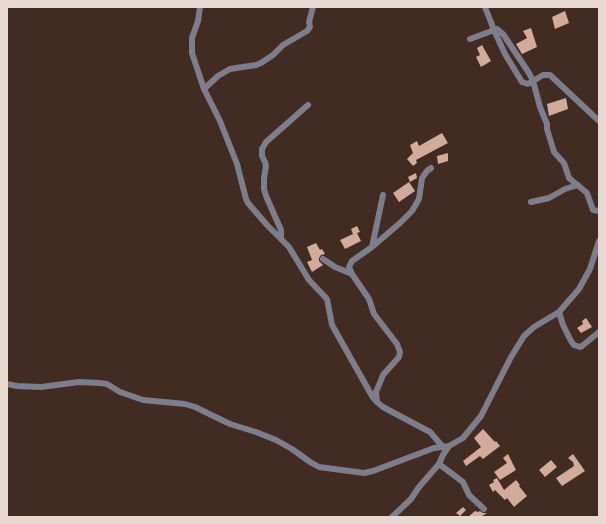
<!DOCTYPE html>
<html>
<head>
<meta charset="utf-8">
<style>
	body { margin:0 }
	#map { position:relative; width:606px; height:524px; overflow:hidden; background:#422b20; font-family:Cabin,sans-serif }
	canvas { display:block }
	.frame { position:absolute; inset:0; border:8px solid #e6d7d0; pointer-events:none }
</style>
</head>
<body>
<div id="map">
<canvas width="606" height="524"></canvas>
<div class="frame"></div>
</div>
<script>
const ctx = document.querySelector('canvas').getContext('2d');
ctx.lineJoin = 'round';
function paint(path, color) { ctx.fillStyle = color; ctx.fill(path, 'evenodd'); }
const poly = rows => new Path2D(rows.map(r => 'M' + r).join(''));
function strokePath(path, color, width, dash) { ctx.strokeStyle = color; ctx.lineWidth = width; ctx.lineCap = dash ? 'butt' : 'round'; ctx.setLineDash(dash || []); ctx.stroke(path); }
paint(poly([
	[565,11,569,23,555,29,552,17],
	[531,28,537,47,522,54,516,44,527,38,523,31],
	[482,45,491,61,481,67,476,57,480,55,477,48],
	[566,98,568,109,549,116,547,104],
	[442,133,448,143,416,160,417,163,413,166,407,159,413,153,410,145,417,141,419,146],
	[448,153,448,161,438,164,437,156],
	[416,173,417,178,410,182,408,177],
	[409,182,415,191,399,202,393,193],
	[357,226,360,232,357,233,361,241,345,249,340,240,353,234,351,229],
	[316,243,320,250,322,249,325,254,321,255,319,258,319,261,323,265,312,272,307,262,312,260,307,247],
	[586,318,592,327,581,333,577,328,583,324,582,321],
	[483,429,495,442,496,441,500,446,483,459,480,456,466,466,463,461,481,447,474,438],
	[508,454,516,470,500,480,494,472,507,463,503,458],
	[573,454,585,471,562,486,556,478,574,466,573,462,568,458],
	[551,460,557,467,545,477,539,470],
	[497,478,504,490,516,480,520,485,519,486,527,496,514,507,507,498,505,500,495,490,493,492,489,485,494,482,493,480],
	[463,507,466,510,460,516,456,513],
	[475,511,478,512,480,511,483,513,487,513,482,516,484,517,468,517]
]), '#d2ab9a');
strokePath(poly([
	[200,7,198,21,192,38,192,53,204,89,220,121,237,164,246,199,248,203,267,225,289,247,309,280,327,299,332,325,372,396,377,402],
	[485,7,494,30,505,54,522,82,528,84,543,75,550,75,599,121],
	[470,39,497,29,503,34,529,73,533,81,540,107,547,124,547,129,554,152,564,163,569,178,587,193,593,210,599,211],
	[204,89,218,76,230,69,256,65,261,63,273,55,283,45,307,31,310,27,309,22,313,7],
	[383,195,372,247,352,261,349,267,352,274,369,299,374,314,397,344,400,352,399,357,383,375,381,380,376,392,377,402,383,407,430,432,443,447],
	[531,202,549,198,565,189,578,185],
	[281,238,281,230,266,196,264,189,264,178,266,166,265,162,262,156,262,149,266,142,308,105],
	[372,247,400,223,412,211,419,199,422,178,427,171,431,168],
	[323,259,335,267,352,274],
	[559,312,563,325,571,341,574,345,580,347,582,346,599,332],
	[7,384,17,386,41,387,79,382,100,383,107,384,120,392,143,400,185,404,195,407,230,424,256,432,276,440,292,449,310,462,319,467,364,473,373,471,434,448,449,446],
	[439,464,463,482,469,495,484,509],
	[392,517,411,499,419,487,439,464,443,455,449,446,463,438,481,416,511,357,524,336,534,327,559,312,579,289,590,269,599,241]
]), '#7a7e8d', 6);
</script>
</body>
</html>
